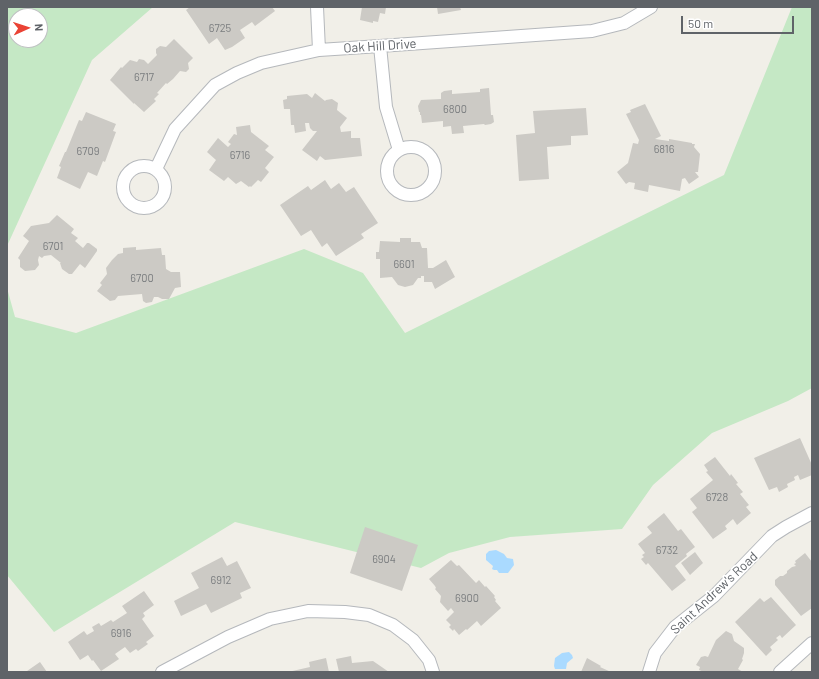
<!DOCTYPE html>
<html>
<head>
<meta charset="utf-8">
<style>
	body { margin:0 }
	#map { position:relative; width:819px; height:679px; overflow:hidden; background:#f1efe8; font-family:Barlow,sans-serif }
	canvas { display:block }
	.frame { position:absolute; inset:0; border:8px solid #5f6368; pointer-events:none }
	.north { position:absolute; left:8px; top:8px; width:40px; height:40px; box-sizing:border-box; background:#fff; border:1px solid #bfc1c3; border-radius:50%; rotate:87deg; font-size:11px; font-weight:700; line-height:16px; text-align:center; color:#5f6368 }
	.north::after { content:''; display:block; margin:auto; width:14px; height:18px; background:#ea4335; clip-path:polygon(50% 0,100% 100%,50% 72%,0 100%) }
	.scale { position:absolute; left:681px; top:16px; width:113px; height:18px; box-sizing:border-box; border:2px solid #5f6368; border-top:0; padding-left:5px; font-size:12px; line-height:14px; white-space:nowrap; color:#5f6368; -webkit-text-stroke:3px #fff; paint-order:stroke }
</style>
</head>
<body>
<div id="map">
<canvas width="819" height="679"></canvas>
<div class="frame"></div>
<div class="north">N</div>
<div class="scale">50 m</div>
</div>
<script>
const ctx = document.querySelector('canvas').getContext('2d');
ctx.lineJoin = 'round';
function paint(path, color) { ctx.fillStyle = color; ctx.fill(path, 'evenodd'); }
const poly = rows => new Path2D(rows.map(r => 'M' + r).join(''));
function strokePath(path, color, width, dash) { ctx.strokeStyle = color; ctx.lineWidth = width; ctx.lineCap = dash ? 'butt' : 'round'; ctx.setLineDash(dash || []); ctx.stroke(path); }
function label(font, color, halo, rows, align = 'center') {
  ctx.font = font + ' Barlow,sans-serif'; ctx.lineWidth = 3.5; ctx.setLineDash([]); ctx.textBaseline = 'middle'; ctx.strokeStyle = halo; ctx.fillStyle = color; for (const [text, x, y, turn = 0] of rows) {
    ctx.save(); ctx.translate(x, y); ctx.rotate((+turn || 0) * Math.PI / 180); ctx.textAlign = isNaN(turn) ? turn : align; if (halo) ctx.strokeText(text, 0, 0); ctx.fillText(text, 0, 0); ctx.restore();
  }
}
paint(poly([
	[7,7,153,7,92,60,7,246],
	[16,16,40,16,40,40,16,40],
	[792,7,812,7,812,388,788,401,712,433,653,485,622,529,510,537,449,553,421,568,235,522,54,632,7,575,7,288,15,317,76,333,304,249,363,273,405,333,724,175]
]), '#c5e8c5');
paint(poly([
	[496,550,504,554,507,558,513,559,514,565,508,573,499,573,497,570,494,570,492,569,493,566,486,560,486,554,489,551],
	[569,652,572,655,573,658,567,663,566,669,555,669,554,666,555,658,562,653]
]), '#aadaff');
paint(poly([
	[190,7,272,7,275,11,255,26,252,22,240,30,245,38,232,47,225,50,217,38,209,44,186,10],
	[362,7,386,7,385,14,380,13,378,22,373,21,373,23,360,20],
	[437,7,460,7,461,10,438,14],
	[174,39,193,58,188,63,189,69,186,72,180,71,173,79,167,84,166,83,157,93,159,94,154,99,156,101,144,112,134,103,134,104,110,80,121,67,122,68,130,60,137,62,139,59,144,60,148,64,157,55,156,53,156,49,160,46,166,47],
	[489,88,491,115,493,115,494,122,491,124,485,125,484,124,463,126,464,133,452,134,451,126,443,127,443,121,422,123,421,115,420,115,420,112,419,112,418,106,421,100,441,99,441,93,444,91,452,90,452,94,480,92,480,89],
	[315,93,325,101,326,100,332,99,338,103,337,110,347,118,340,127,341,132,351,131,351,138,360,138,362,156,325,160,320,156,317,161,302,150,317,131,313,131,310,128,309,123,305,123,306,131,295,133,294,125,291,125,290,109,284,109,283,100,287,99,287,96,307,94,312,98],
	[645,104,661,136,655,139,669,141,669,139,692,143,692,144,695,144,694,147,700,154,698,172,695,172,699,177,689,184,685,178,682,179,680,191,649,185,648,192,634,189,635,183,629,182,626,184,617,172,628,163,633,143,638,144,639,140,626,114,631,112,630,110],
	[586,108,588,135,571,136,571,145,547,147,549,179,519,181,516,135,535,133,533,111],
	[86,112,116,124,113,131,116,132,105,162,103,161,97,176,88,172,80,189,57,178,61,167,59,166,65,152,66,152,79,120,82,121],
	[250,125,251,132,269,146,265,150,274,157,265,168,269,172,261,182,258,180,251,187,250,186,249,187,241,181,236,184,228,177,224,181,209,170,216,160,207,152,218,138,228,147,231,144,228,142,234,134,237,135,236,127],
	[325,180,331,189,339,183,346,192,354,187,378,223,361,234,364,238,336,256,327,243,322,247,311,230,301,236,280,205,308,186,311,190],
	[57,215,74,229,71,233,78,238,75,241,83,248,87,243,89,243,97,249,97,251,85,268,80,264,72,274,69,274,62,269,60,263,61,263,51,255,44,256,42,258,39,256,38,260,39,265,35,270,25,271,20,267,20,260,18,258,29,241,23,236,31,226,49,223],
	[400,238,411,238,411,242,420,242,422,248,427,248,428,268,433,268,446,260,455,277,435,289,432,282,424,282,424,276,421,276,421,278,418,278,413,285,405,287,398,285,392,277,380,278,380,259,376,259,376,252,379,252,380,241,400,242],
	[136,247,136,250,161,248,162,255,165,255,166,269,171,272,180,272,181,287,175,288,169,299,162,299,158,297,154,297,152,302,146,303,143,301,142,294,118,296,115,300,110,301,97,291,102,285,100,283,107,274,106,268,112,260,118,254,123,253,123,248],
	[800,438,812,465,812,475,800,480,798,475,794,477,795,480,787,484,788,487,779,492,777,487,769,490,754,458],
	[715,457,730,476,731,474,738,483,736,484,743,492,740,494,749,505,746,507,751,513,737,525,733,519,725,526,727,529,713,539,692,512,697,508,690,499,713,480,706,472,708,471,704,465],
	[664,513,678,531,681,529,695,547,686,554,687,556,675,566,686,580,672,591,648,563,646,565,641,559,644,557,642,555,645,553,638,544,652,533,647,527],
	[365,527,418,545,402,591,350,573],
	[695,552,703,563,690,575,681,563],
	[805,553,812,562,812,608,801,616,775,585,775,580,780,576,783,576,787,573,787,571,792,567,796,566,794,564,796,563,795,561],
	[222,557,227,566,237,561,251,588,240,593,242,598,211,613,206,604,181,616,174,601,199,588,191,573],
	[451,560,457,566,459,565,476,583,479,580,485,587,486,586,495,596,494,597,496,600,495,601,501,608,481,626,477,621,467,630,466,629,459,635,454,629,453,631,449,627,451,625,446,620,454,612,451,608,448,611,440,602,441,596,435,589,436,588,435,586,429,579],
	[144,591,154,605,143,613,145,616,142,619,154,636,146,642,148,644,138,651,136,649,130,653,125,647,115,654,119,659,101,671,93,660,92,661,88,655,80,660,68,642,84,631,87,635,94,631,92,627,99,623,101,626,111,620,113,622,127,613,122,606],
	[771,597,796,625,782,638,780,635,776,638,778,640,770,647,772,650,766,656,735,622,760,598,764,602],
	[726,631,732,634,734,641,744,648,744,653,742,659,743,660,738,669,743,672,704,672,699,670,700,667,696,665,701,657,705,656,708,657,716,640],
	[351,656,352,663,373,661,389,672,339,672,336,659],
	[326,658,329,672,288,672,310,667,309,662],
	[587,658,601,666,600,667,611,672,581,672],
	[40,662,47,672,27,671]
]), '#cccac5');
const street = poly([
	[317,7,319,50],
	[380,46,386,107,399,150],
	'387 171a24 24 0 1 1 48 0a24 24 0 1 1-48 0Z',
	'123 187a21 21 0 1 1 42 0a21 21 0 1 1-42 0Z',
	[156,169,175,129,215,85,237,73,261,63,319,50,380,46,592,31,624,23,651,7],
	[162,672,228,637,270,619,308,611,345,612,369,615,393,625,413,640,429,660,433,672],
	[649,672,655,653,675,627,714,596,772,536,786,527,812,513],
	[780,672,812,643]
]);
strokePath(street, '#b5b8bc', 14);
strokePath(street, '#fff', 12);
label('11px', '#7a7d7f', null, [
	["6725",220,28],
	["6717",144,77],
	["6800",455,109],
	["6816",664,149],
	["6709",88,151],
	["6716",240,155],
	["6701",53,246],
	["6601",404,264],
	["6700",142,278],
	["6728",717,497],
	["6732",667,550],
	["6904",384,559],
	["6912",221,580],
	["6900",467,598],
	["6916",121,633]
]);
label('13px', '#5f6368', '#fff', [
	["Oak Hill Drive",380,46,-4],
	["Saint Andrew's Road",714,593,-43]
]);
</script>
</body>
</html>
